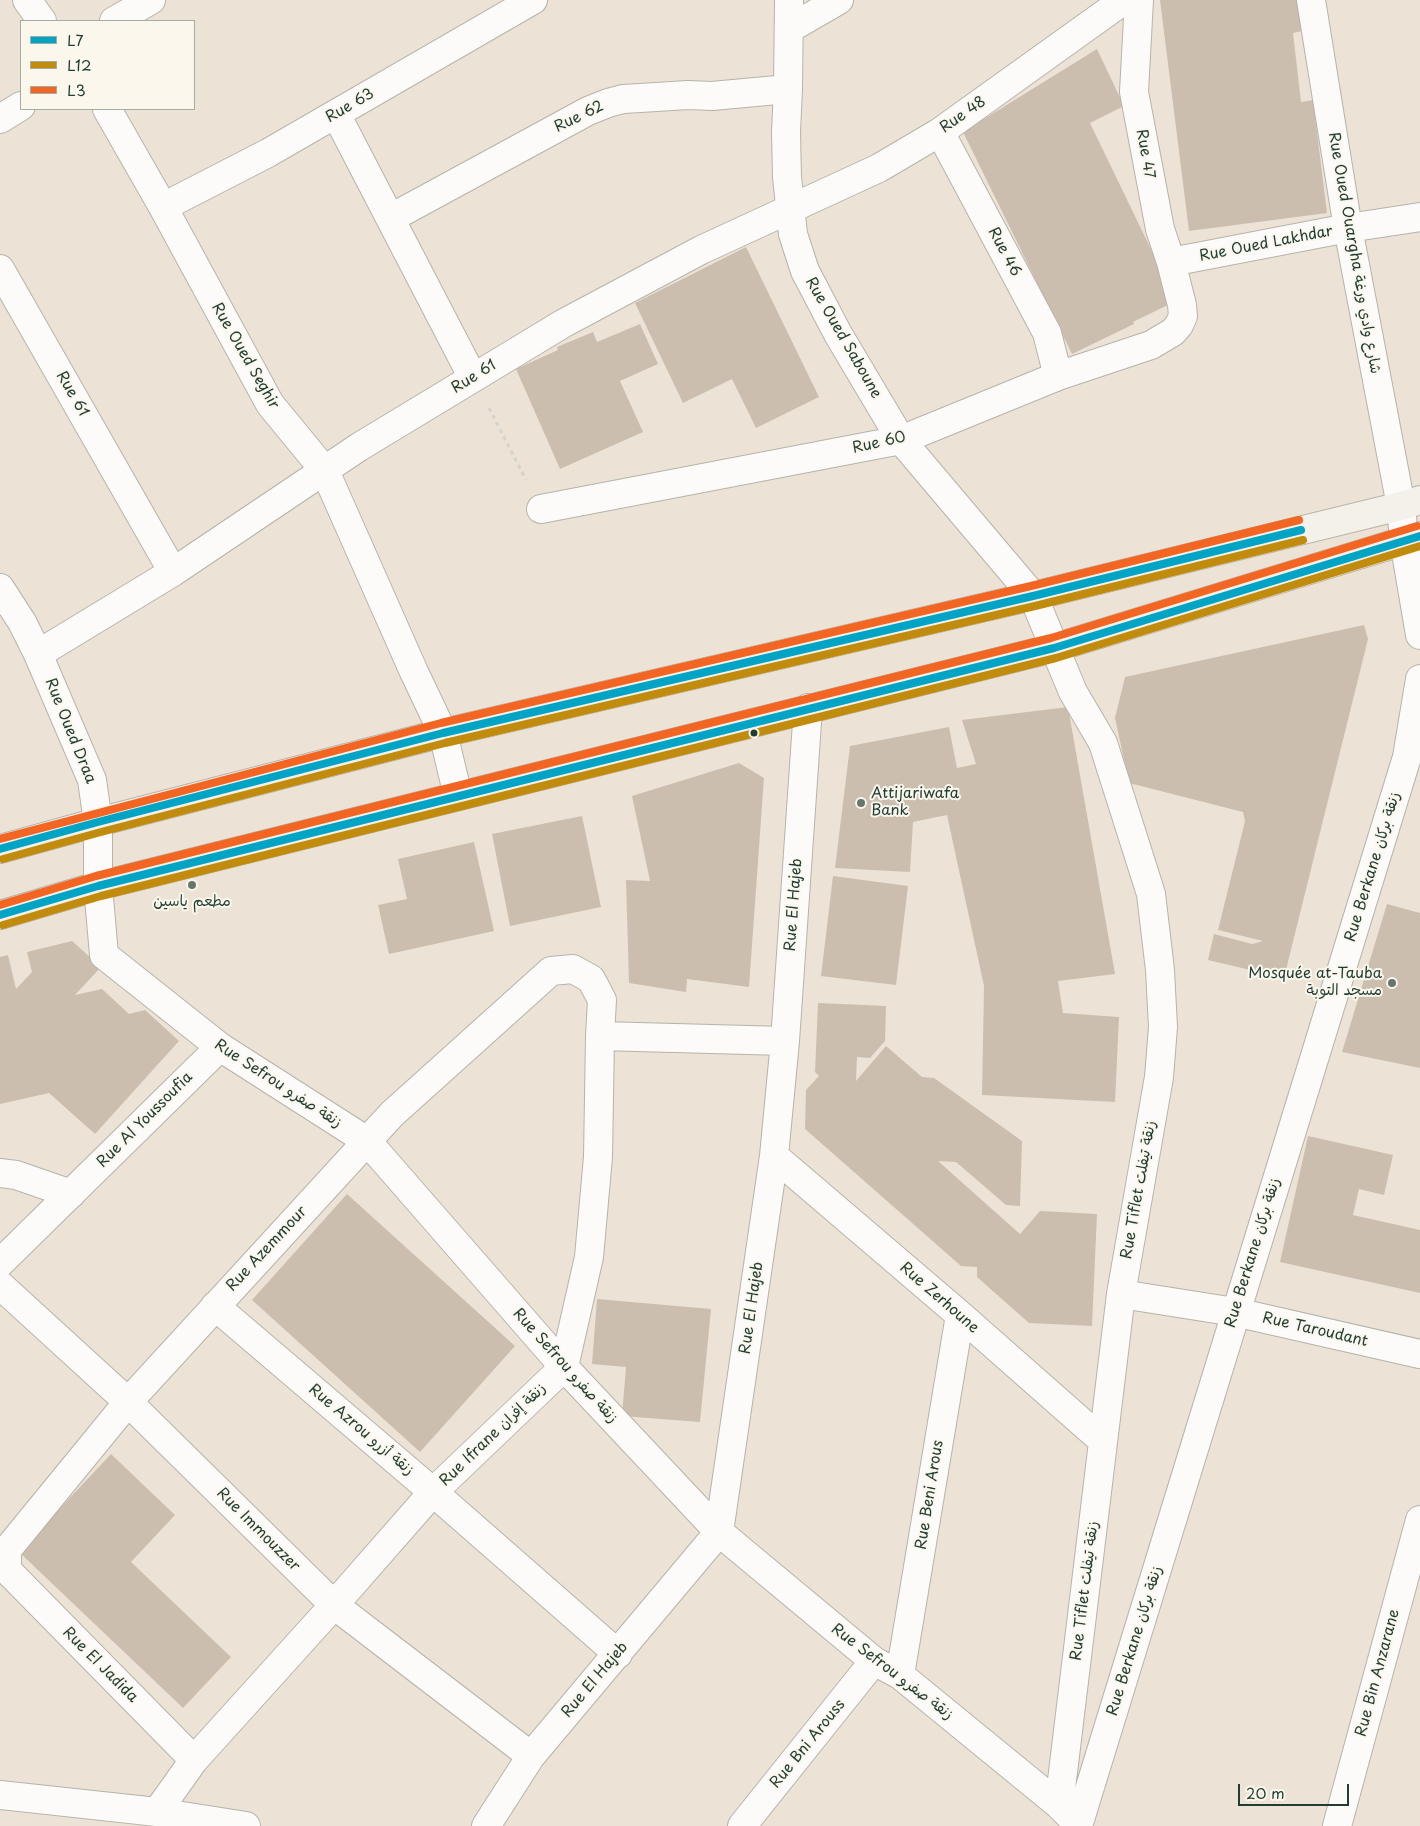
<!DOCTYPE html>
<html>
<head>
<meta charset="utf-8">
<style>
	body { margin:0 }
	#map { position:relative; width:1420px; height:1826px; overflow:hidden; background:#ece3d6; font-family:"Playpen Sans",sans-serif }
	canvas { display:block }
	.legend { position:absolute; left:20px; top:20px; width:175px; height:90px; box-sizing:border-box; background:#fbf7ec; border:1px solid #a3ada2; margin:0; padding:6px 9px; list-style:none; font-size:15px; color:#1f3d34 }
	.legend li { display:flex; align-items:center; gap:10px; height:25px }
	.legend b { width:25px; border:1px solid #a3ada2 }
	.scale { position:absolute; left:1238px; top:1784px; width:111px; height:22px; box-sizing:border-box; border:2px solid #1f3d34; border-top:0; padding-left:6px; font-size:15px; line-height:18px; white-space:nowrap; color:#1f3d34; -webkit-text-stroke:4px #fbf7ec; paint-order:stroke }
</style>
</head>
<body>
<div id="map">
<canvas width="1420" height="1826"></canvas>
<ul class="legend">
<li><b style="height:6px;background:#02a4c6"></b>L7</li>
<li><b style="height:6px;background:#c18c0d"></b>L12</li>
<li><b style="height:6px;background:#f26522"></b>L3</li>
</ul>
<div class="scale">20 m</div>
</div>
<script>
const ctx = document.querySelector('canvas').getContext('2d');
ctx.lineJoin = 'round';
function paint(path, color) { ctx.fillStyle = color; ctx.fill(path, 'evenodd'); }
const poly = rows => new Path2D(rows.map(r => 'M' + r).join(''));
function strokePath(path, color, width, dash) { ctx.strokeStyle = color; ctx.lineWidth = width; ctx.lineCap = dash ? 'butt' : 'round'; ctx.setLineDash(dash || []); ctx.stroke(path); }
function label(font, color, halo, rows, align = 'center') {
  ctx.font = font + ' "Playpen Sans","Playpen Sans Arabic",sans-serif'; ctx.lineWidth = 4; ctx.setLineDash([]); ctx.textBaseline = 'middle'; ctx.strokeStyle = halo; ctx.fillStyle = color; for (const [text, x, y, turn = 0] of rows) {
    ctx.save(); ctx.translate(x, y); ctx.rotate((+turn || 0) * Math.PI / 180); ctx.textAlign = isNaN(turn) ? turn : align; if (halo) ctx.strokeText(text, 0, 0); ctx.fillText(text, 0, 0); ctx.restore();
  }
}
paint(poly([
	[1160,0,1298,0,1302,31,1293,33,1301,102,1313,100,1327,213,1189,231],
	[1097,49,1124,106,1090,123,1176,301,1133,322,1134,324,1072,354,963,132],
	[746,247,819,397,756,428,732,379,683,403,635,303],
	[640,324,658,364,620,381,643,432,560,469,516,369,558,350,557,347,593,332,597,342],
	[1364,625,1368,639,1284,978,1208,960,1214,934,1252,944,1263,941,1218,930,1245,821,1243,812,1129,783,1115,718,1125,677],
	[1068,707,1115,974,1058,981,1063,1013,1119,1017,1115,1102,982,1095,984,986,947,815,913,822,910,872,835,868,850,746,949,727,957,768,976,764,962,720],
	[739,763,764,778,749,987,687,979,686,992,629,983,626,880,650,881,632,796],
	[582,816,601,907,510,926,492,834],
	[474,842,494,931,389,954,378,905,407,899,398,859],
	[833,876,908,886,896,985,821,976],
	[1387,904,1420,913,1420,1068,1342,1052],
	[72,941,101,967,75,995,102,989,129,1014,145,1010,179,1041,95,1134,49,1093,0,1104,0,957,8,955,16,989,32,972,27,952],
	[818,1003,886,1006,885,1041,870,1058,857,1057,856,1081,886,1046,922,1077,934,1078,1022,1141,1020,1206,1006,1205,956,1162,938,1161,1020,1234,1040,1211,1097,1214,1092,1326,1029,1323,977,1277,977,1267,961,1266,805,1129,806,1090,819,1076,815,1072],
	[1308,1136,1393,1155,1384,1195,1359,1189,1353,1215,1420,1230,1420,1293,1280,1262],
	[347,1194,515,1346,420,1452,252,1300],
	[597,1299,711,1309,700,1422,622,1416,626,1367,592,1364],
	[111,1454,175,1515,131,1562,231,1657,183,1708,19,1552]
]), '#cbbeaf');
const street = poly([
	[27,0,42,21],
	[789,0,788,89,786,132,787,177,793,234,805,271,838,334,901,440,1033,596,1073,692,1103,743,1151,894,1160,970,1163,1027,1159,1077,1121,1294,1059,1805],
	[1311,0,1348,228,1401,506,1404,541,1420,635],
	[114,21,151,0],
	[789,29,839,0],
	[107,109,163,207,270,404,325,471,414,672,443,733,458,796],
	[336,114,473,378],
	[0,119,21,106],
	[940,132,1047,333,1058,376],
	[163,207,268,153,533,0],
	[391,218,588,111,608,103,623,99,640,98,688,95,712,96,788,89],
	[1171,262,1348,228,1420,217],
	[0,269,173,572],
	[541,509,901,440,1058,376,1151,345,1173,332,1179,325,1183,316,1182,305,1171,262,1160,229,1134,92,1139,0],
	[0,588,22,622,38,654,92,780,98,822,98,886,104,955,220,1047,367,1141,564,1367,719,1532,874,1661,900,1675,1059,1805,1078,1824],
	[38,654,173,572,359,447,564,323,701,250,879,168,940,132,1124,0],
	[600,1036,785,1041],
	[774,1156,960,1315,1103,1441],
	[0,1173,16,1175,71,1194],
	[0,1263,220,1047],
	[0,1285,128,1402,334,1605,531,1756],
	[1121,1294,1235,1312,1420,1354],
	[215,1306,433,1492,618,1654],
	[900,1675,960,1315],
	[0,1795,157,1812,246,1826],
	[157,1812,194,1760,334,1605,433,1492,564,1367,589,1257,598,1157,600,1036,602,1000,591,979,573,969,551,971,392,1114,128,1402,7,1550,7,1570,194,1760],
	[486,1826,531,1756,719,1532,774,1156,785,1041,808,708],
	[742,1826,874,1661],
	[1078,1826,1407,757,1420,679],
	[1337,1826,1420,1520]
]);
const secondary = poly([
	[0,849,98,822,443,733,1033,596,1401,506,1420,500],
	[0,915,98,886,1054,648,1420,536]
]);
strokePath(street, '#b6b3aa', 30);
strokePath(secondary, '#b6b3aa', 30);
strokePath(poly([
	[489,408,526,480]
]), '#d4d4cf', 3, [4, 4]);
strokePath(street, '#fcfbf9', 28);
strokePath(secondary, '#f4f1ea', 28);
strokePath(poly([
	[0,849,98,822,443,733,1033,596,1301,530],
	[0,915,98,886,1054,648,1420,536]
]), '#02a4c6', 8);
strokePath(poly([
	[3,859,101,832,445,743,1035,606,1303,540],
	[3,925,101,896,1056,658,1420,546]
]), '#c18c0d', 8);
strokePath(poly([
	[0,839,441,723,1031,586,1299,520],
	[0,905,96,876,1051,638,1417,526]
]), '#f26522', 8);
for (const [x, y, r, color] of [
	[754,733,4.5,"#1f3d34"],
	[861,803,5,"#67776d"],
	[192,885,5,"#67776d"],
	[1392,983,5,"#67776d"]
]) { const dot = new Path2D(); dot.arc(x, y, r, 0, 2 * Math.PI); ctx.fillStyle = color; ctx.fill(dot); strokePath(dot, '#fbf7ec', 2); }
label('15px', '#1f3d34', '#fbf7ec', [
	["Rue 63",350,106,-30],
	["Rue 48",963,115,-35],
	["Rue 62",579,117,-26],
	["Rue 47",1145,154,80],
	["Rue Oued Lakhdar",1266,244,-11],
	["Rue 46",1004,252,62],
	["Rue Oued Ouargha شارع وادي ورغة",1354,253,80],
	["Rue Oued Saboune",843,338,60],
	["Rue Oued Seghir",245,356,60],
	["Rue 61",474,377,-32],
	["Rue 61",72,394,60],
	["Rue 60",879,443,-13],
	["Rue Oued Draa",70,731,68],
	["Rue Berkane زنقة بركان",1373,867,-73],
	["Rue El Hajeb",794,905,-86],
	["Rue Sefrou زنقة صفرو",278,1084,33],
	["Rue Al Youssoufia",145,1120,-45],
	["Rue Tiflet زنقة تيفلت",1139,1190,-80],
	["Rue Azemmour",267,1249,-47],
	["Rue Berkane زنقة بركان",1253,1253,-73],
	["Rue Zerhoune",939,1298,41],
	["Rue El Hajeb",752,1308,-82],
	["Rue Taroudant",1315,1330,13],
	["Rue Sefrou زنقة صفرو",565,1366,48],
	["Rue Azrou زنقة أزرو",361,1430,40],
	["Rue Ifrane زنقة إفران",493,1435,-44],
	["Rue Beni Arous",930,1495,-81],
	["Rue Immouzzer",258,1530,45],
	["Rue Tiflet زنقة تيفلت",1085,1591,-83],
	["Rue Berkane زنقة بركان",1135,1641,-73],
	["Rue El Jadida",100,1665,45],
	["Rue Sefrou زنقة صفرو",892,1672,37],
	["Rue Bin Anzarane",1378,1673,-75],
	["Rue El Hajeb",595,1680,-50],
	["Rue Bni Arouss",808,1744,-51]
]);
label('15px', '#1f3d34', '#fbf7ec', [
	["Attijariwafa",871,794],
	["Bank",871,811],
	["مطعم ياسين",192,902,"center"],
	["Mosquée at-Tauba",1382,974,"right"],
	["مسجد التوبة",1382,991,"right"]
], 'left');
</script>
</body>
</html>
